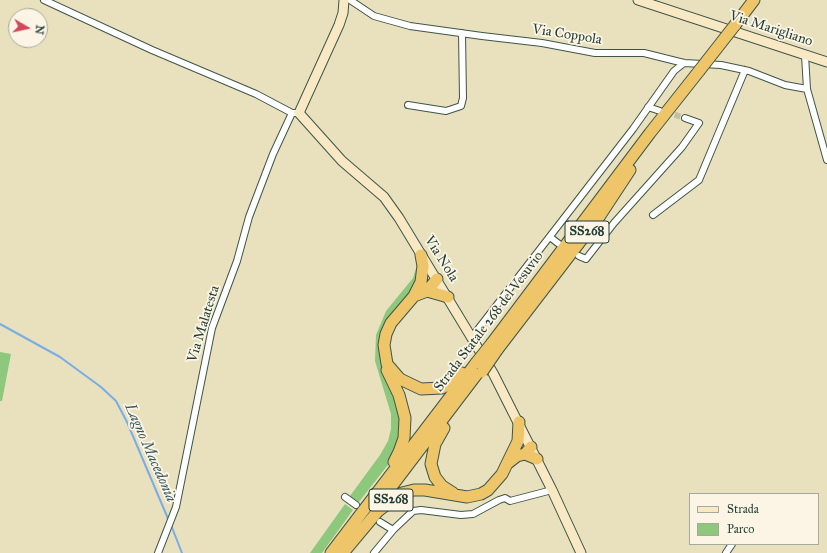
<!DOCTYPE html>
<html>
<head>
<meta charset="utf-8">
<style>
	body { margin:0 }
	#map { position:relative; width:827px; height:553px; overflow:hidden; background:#e9e1bd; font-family:"IM FELL Great Primer",serif }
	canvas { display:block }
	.legend { position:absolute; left:689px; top:493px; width:130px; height:52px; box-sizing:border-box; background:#fcf5e5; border:1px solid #a4ab9e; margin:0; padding:5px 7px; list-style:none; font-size:12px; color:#1f3d34 }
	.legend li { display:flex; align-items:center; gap:8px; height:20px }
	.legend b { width:20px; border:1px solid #a4ab9e }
	.north { position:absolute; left:8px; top:8px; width:40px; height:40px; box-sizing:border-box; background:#fcf5e5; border:1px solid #a4ab9e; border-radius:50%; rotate:99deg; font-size:11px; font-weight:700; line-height:16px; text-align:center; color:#1f3d34 }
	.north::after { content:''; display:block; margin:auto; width:14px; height:18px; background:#d1495b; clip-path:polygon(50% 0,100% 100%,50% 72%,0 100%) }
</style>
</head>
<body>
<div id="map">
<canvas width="827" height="553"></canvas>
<ul class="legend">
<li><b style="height:5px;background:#f8e8c3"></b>Strada</li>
<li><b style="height:11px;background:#8dc87d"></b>Parco</li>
</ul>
<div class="north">N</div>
</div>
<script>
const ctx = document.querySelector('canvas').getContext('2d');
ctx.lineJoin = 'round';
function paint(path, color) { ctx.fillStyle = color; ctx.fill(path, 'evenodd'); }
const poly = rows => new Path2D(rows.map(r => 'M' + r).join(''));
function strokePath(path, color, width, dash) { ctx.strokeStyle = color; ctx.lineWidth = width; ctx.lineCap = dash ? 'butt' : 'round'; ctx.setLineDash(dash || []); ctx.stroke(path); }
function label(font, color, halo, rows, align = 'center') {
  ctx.font = font + ' "IM FELL Great Primer",serif'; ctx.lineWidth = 3.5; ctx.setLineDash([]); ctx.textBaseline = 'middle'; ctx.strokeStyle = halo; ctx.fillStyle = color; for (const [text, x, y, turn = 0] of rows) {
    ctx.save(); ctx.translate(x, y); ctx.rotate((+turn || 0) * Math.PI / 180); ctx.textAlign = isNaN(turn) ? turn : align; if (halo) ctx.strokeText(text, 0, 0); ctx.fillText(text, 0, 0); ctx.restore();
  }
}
paint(poly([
	[417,265,419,265,415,286,387,320,383,328,380,343,399,403,401,435,391,461,359,502,350,496,380,455,388,441,391,429,391,414,375,361,376,335,386,311,413,278],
	[0,352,11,354,2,401,0,401],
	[345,504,353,510,322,553,310,553]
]), '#8dc87d');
strokePath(poly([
	[0,324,60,357,101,387,116,401,127,422,169,521],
	[171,525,182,553]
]), '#78ade6', 2);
strokePath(poly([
	[666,112,685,118]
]), '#c1c0a2', 6, [6, 3]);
const street = poly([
	[44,0,152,50,256,94,292,113],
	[350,0,374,16,410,26,482,36,542,43,595,53,644,53,684,63,721,65,749,71,785,85,807,89],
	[805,55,807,89,827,160],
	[408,105,446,111,461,106,463,98,462,33],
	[648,107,660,111],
	[653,215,699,180,745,70],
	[550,237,559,244],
	[579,256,586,259,614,223,682,147,699,123,685,118],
	[472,337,633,129,674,71,684,63],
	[345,497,356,505],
	[380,522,393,530],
	[158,553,176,507,212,328,237,261,249,217,273,154,292,113,299,113],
	[374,553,394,529,413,511,421,510,461,515,473,514,499,500,505,498,510,501,552,490],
	[726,553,732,544]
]);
const secondary = poly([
	[344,0,343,13,339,25,299,113,342,161,384,197,399,218,493,373,552,490,581,553],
	[638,0,827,62]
]);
const highway = poly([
	[735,25,754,0],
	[421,255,423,266,421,282,414,296,391,323,386,334,384,345,387,364,400,379,421,389,442,388,453,382,462,373],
	[427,291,448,297],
	[414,296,427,291,437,279],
	[492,343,650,133,699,71],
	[497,350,599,217,630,170],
	[387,370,399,395,405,418,404,438,399,452,394,462],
	[444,428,435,444,431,464,435,477,442,486,453,493],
	[525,454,537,459],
	[508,463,517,456,525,454,531,447],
	[376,507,480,370],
	[331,553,476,363],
	[343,553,378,511,402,493,414,490,425,490,467,497,481,494,488,490,502,474,518,441,519,422]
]);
strokePath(street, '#3d5649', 8);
strokePath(secondary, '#3d5649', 11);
strokePath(highway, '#3d5649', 13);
strokePath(street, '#fff', 6);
strokePath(secondary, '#f8e8c3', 9);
strokePath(highway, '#eec569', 11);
const highwayBridge = poly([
	[699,71,735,25],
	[476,363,492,343],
	[482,372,497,350]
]);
strokePath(highwayBridge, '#3d5649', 13, []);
strokePath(highwayBridge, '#eec569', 11);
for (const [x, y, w] of [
	[587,232,44],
	[391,500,44]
]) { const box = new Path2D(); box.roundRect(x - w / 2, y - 11, w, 22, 3); ctx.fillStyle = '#fcf5e5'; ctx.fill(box); strokePath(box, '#1f3d34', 1); }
label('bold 13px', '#1f3d34', null, [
	["SS268",587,232],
	["SS268",391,500]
]);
label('14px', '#1f3d34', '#fcf5e5', [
	["Via Marigliano",771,29,18],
	["Via Coppola",567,35,9],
	["Via Nola",441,259,58],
	["Strada Statale 268 del Vesuvio",489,322,-53],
	["Via Malatesta",204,324,-73]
]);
label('italic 15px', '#355960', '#fcf5e5', [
	["Lagno Macedonia",150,453,66]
]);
</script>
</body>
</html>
